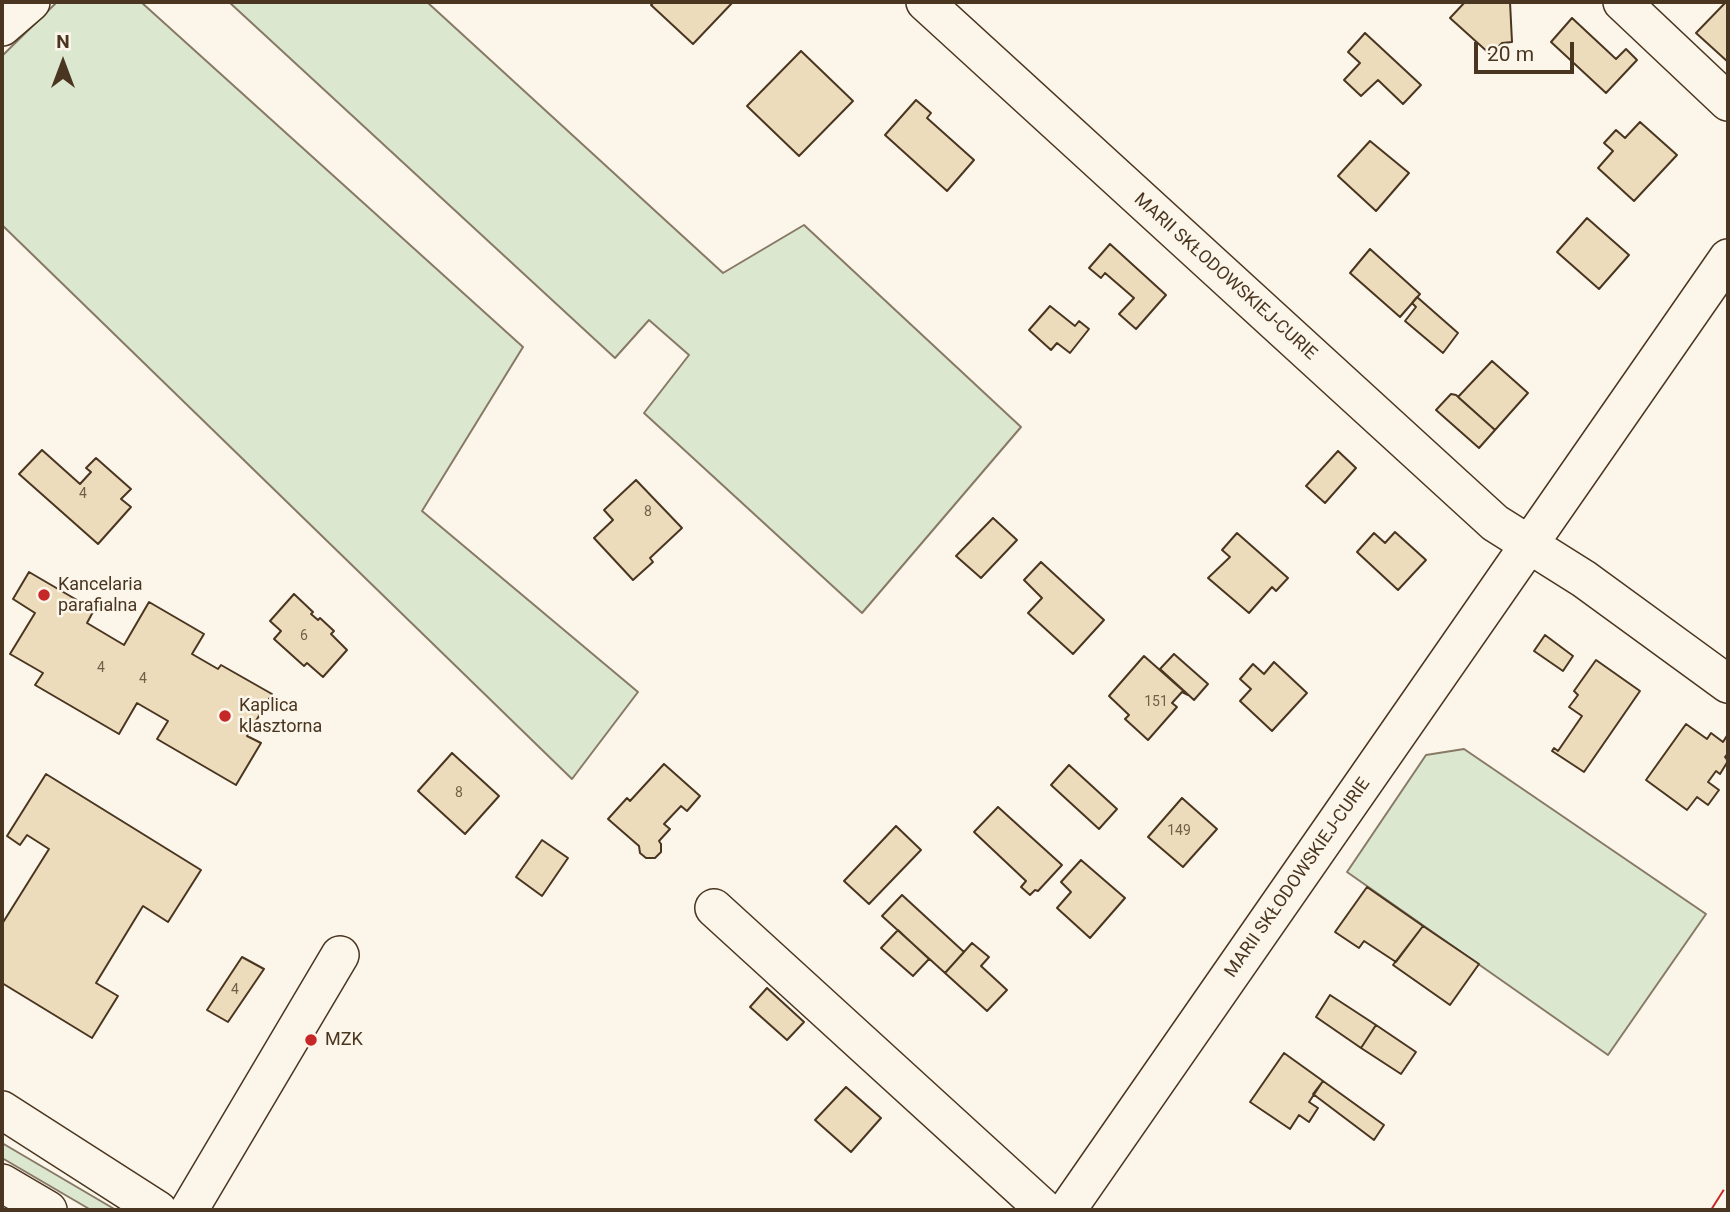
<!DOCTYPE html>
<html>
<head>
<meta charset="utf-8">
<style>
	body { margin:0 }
	#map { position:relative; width:1730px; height:1212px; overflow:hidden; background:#fbf6e9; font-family:Roboto,sans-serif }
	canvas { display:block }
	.frame { position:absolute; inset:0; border:4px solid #4a3520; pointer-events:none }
	.north { position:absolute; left:28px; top:28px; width:70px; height:70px; -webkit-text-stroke:5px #fbf6e9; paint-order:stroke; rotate:0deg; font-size:19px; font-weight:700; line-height:28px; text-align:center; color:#4a3520 }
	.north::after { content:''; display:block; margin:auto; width:24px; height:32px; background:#4a3520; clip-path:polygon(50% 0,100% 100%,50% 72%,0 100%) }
	.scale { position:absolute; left:1474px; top:42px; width:100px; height:32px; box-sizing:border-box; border:4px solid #4a3520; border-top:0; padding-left:9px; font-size:21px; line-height:24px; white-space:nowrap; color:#4a3520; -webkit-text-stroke:5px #fbf6e9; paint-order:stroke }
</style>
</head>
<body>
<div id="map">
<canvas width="1730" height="1212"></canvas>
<div class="frame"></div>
<div class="north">N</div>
<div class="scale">20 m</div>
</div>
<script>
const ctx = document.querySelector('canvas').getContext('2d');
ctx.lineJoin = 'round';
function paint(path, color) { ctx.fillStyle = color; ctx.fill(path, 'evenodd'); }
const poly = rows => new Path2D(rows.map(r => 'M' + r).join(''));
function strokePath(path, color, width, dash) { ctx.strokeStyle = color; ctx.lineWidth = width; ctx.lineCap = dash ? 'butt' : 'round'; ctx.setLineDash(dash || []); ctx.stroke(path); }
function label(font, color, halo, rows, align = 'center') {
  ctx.font = font + ' Roboto,sans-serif'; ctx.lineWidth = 5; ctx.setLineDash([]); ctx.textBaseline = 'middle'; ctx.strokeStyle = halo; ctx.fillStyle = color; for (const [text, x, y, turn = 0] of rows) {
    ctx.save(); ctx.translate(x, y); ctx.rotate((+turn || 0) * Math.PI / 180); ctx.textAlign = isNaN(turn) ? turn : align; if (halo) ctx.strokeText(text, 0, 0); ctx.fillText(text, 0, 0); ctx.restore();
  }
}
const green = poly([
	[57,2,141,2,523,347,422,511,638,692,572,779,2,225,2,56,57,2],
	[229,2,427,2,723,273,804,225,1021,427,862,613,644,413,689,355,649,320,615,358,229,2],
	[1464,749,1706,914,1608,1055,1347,872,1426,755,1464,749],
	[2,1143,116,1210,91,1210,2,1158,2,1143]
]);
paint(green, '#dce7d0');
strokePath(green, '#887966', 2);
const building = poly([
	[654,2,733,2,693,44,651,5,654,2],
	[1465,2,1510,2,1512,42,1502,43,1491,55,1450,18,1465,2],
	[1726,2,1728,2,1728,62,1696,33,1726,2],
	[1572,18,1616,59,1626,49,1637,60,1606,93,1551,42,1572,18],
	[1365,33,1421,85,1403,104,1378,80,1361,96,1344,80,1360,63,1348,52,1365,33],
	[801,51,853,101,799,156,747,106,801,51],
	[916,100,931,113,927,118,974,160,947,191,885,135,916,100],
	[1640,122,1677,155,1634,201,1598,168,1613,151,1604,143,1616,130,1625,138,1640,122],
	[1370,141,1409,173,1376,211,1338,176,1370,141],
	[1587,218,1629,255,1599,289,1557,252,1587,218],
	[1110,244,1166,295,1136,329,1119,314,1134,298,1105,273,1101,278,1089,268,1110,244],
	[1370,249,1420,294,1400,317,1350,273,1370,249],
	[1417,297,1458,333,1443,353,1405,321,1416,307,1412,303,1417,297],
	[1050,306,1075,326,1079,321,1089,329,1070,353,1057,343,1051,350,1029,330,1050,306],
	[1492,361,1528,393,1495,430,1458,397,1492,361],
	[1451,394,1456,395,1495,430,1479,448,1436,410,1451,394],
	[42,450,80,484,91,472,86,468,96,458,131,489,121,499,131,507,98,544,19,474,42,450],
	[1338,451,1356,468,1325,503,1306,486,1338,451],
	[636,480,682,528,650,558,653,562,633,580,594,538,613,520,604,510,636,480],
	[993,518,1017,540,981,578,956,556,993,518],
	[1395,532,1426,560,1398,590,1357,552,1374,533,1385,543,1395,532],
	[1237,533,1288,578,1276,591,1272,587,1249,613,1208,578,1230,557,1222,550,1237,533],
	[1041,562,1104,620,1073,654,1028,613,1042,598,1024,580,1041,562],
	[29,572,94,610,87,623,124,645,149,602,204,634,192,654,218,669,221,665,272,694,247,736,261,743,236,785,157,739,168,721,137,703,119,734,35,685,43,673,10,654,35,613,13,599,29,572],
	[294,594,313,612,311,614,318,620,320,618,334,631,331,634,347,650,323,677,307,663,304,666,274,639,281,631,270,621,294,594],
	[1545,635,1573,656,1563,671,1534,651,1545,635],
	[1174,654,1208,684,1194,700,1160,669,1174,654],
	[1144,656,1188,695,1182,692,1172,703,1177,707,1148,740,1125,719,1129,715,1109,696,1144,656],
	[1596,660,1640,691,1584,772,1552,751,1554,748,1558,751,1582,716,1569,707,1578,695,1574,691,1596,660],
	[1274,662,1307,693,1272,731,1240,701,1251,689,1240,679,1253,664,1264,674,1274,662],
	[1686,724,1707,739,1711,733,1723,742,1728,734,1728,753,1725,757,1728,761,1720,774,1716,771,1708,782,1719,790,1708,805,1697,797,1687,810,1646,780,1686,724],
	[452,753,499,796,465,834,418,791,452,753],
	[664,764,700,796,687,811,681,806,664,824,670,829,659,841,661,844,661,852,655,858,646,858,640,853,639,846,608,819,627,798,630,801,664,764],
	[1069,765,1117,809,1099,829,1051,785,1069,765],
	[46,774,201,870,168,922,143,906,96,983,118,996,92,1038,2,983,2,924,49,849,27,835,20,845,7,836,46,774],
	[1182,798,1217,829,1183,867,1148,837,1182,798],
	[998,807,1062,865,1038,891,1035,890,1030,895,1021,887,1026,881,974,832,998,807],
	[896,826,921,850,869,904,844,881,896,826],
	[542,840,568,858,542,896,516,877,542,840],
	[1081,860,1125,898,1090,938,1057,908,1071,892,1061,882,1081,860],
	[1367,887,1423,926,1396,962,1364,941,1359,948,1335,932,1367,887],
	[902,895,964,952,945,973,882,916,902,895],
	[1423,926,1479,964,1450,1005,1393,965,1423,926],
	[898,930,929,959,913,976,881,948,898,930],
	[972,943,989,957,981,966,1007,990,987,1011,945,973,972,943],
	[242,957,264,969,228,1022,207,1010,242,957],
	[767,988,804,1022,787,1040,750,1007,767,988],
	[1330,995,1376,1025,1361,1048,1316,1017,1330,995],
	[1376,1025,1416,1052,1401,1074,1361,1048,1376,1025],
	[1284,1053,1323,1081,1309,1102,1318,1108,1309,1122,1299,1115,1290,1129,1250,1102,1284,1053],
	[1323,1081,1384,1125,1374,1140,1313,1094,1323,1081],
	[846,1087,881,1118,851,1152,815,1120,846,1087]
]);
paint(building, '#ecdcbc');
strokePath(building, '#4a3520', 2);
const minor = poly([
	[925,2,1495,523,1584,579,1728,684],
	[1622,2,1728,102],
	[2,27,31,2],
	[714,908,1045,1210],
	[2,1110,158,1210],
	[2,1183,48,1210],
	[189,1210,340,955],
	[1067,1210,1728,258]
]);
strokePath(minor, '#4a3520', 40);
strokePath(minor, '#fbf6e9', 37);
strokePath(poly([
	[1711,1210,1728,1183]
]), '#c62828', 2, [24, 5, 3.5, 5]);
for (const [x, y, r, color] of [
	[44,595,7,"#c62828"],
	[225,716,7,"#c62828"],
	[311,1040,7,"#c62828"]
]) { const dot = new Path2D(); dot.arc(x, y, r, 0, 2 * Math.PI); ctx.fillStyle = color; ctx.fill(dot); strokePath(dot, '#fbf6e9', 2.5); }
label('14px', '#725f47', null, [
	["4",83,494],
	["8",648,512],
	["6",304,636],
	["4",101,668],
	["4",143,679],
	["151",1156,702],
	["8",459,793],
	["149",1179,831],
	["4",235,990]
]);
label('18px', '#4a3520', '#fbf6e9', [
	["MARII SKŁODOWSKIEJ-CURIE",1225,277,42],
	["MARII SKŁODOWSKIEJ-CURIE",1298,878,-55]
]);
label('18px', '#4a3520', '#fbf6e9', [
	["Kancelaria",58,585],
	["parafialna",58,606],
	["Kaplica",239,706],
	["klasztorna",239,727],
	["MZK",325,1040]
], 'left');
</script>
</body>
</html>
